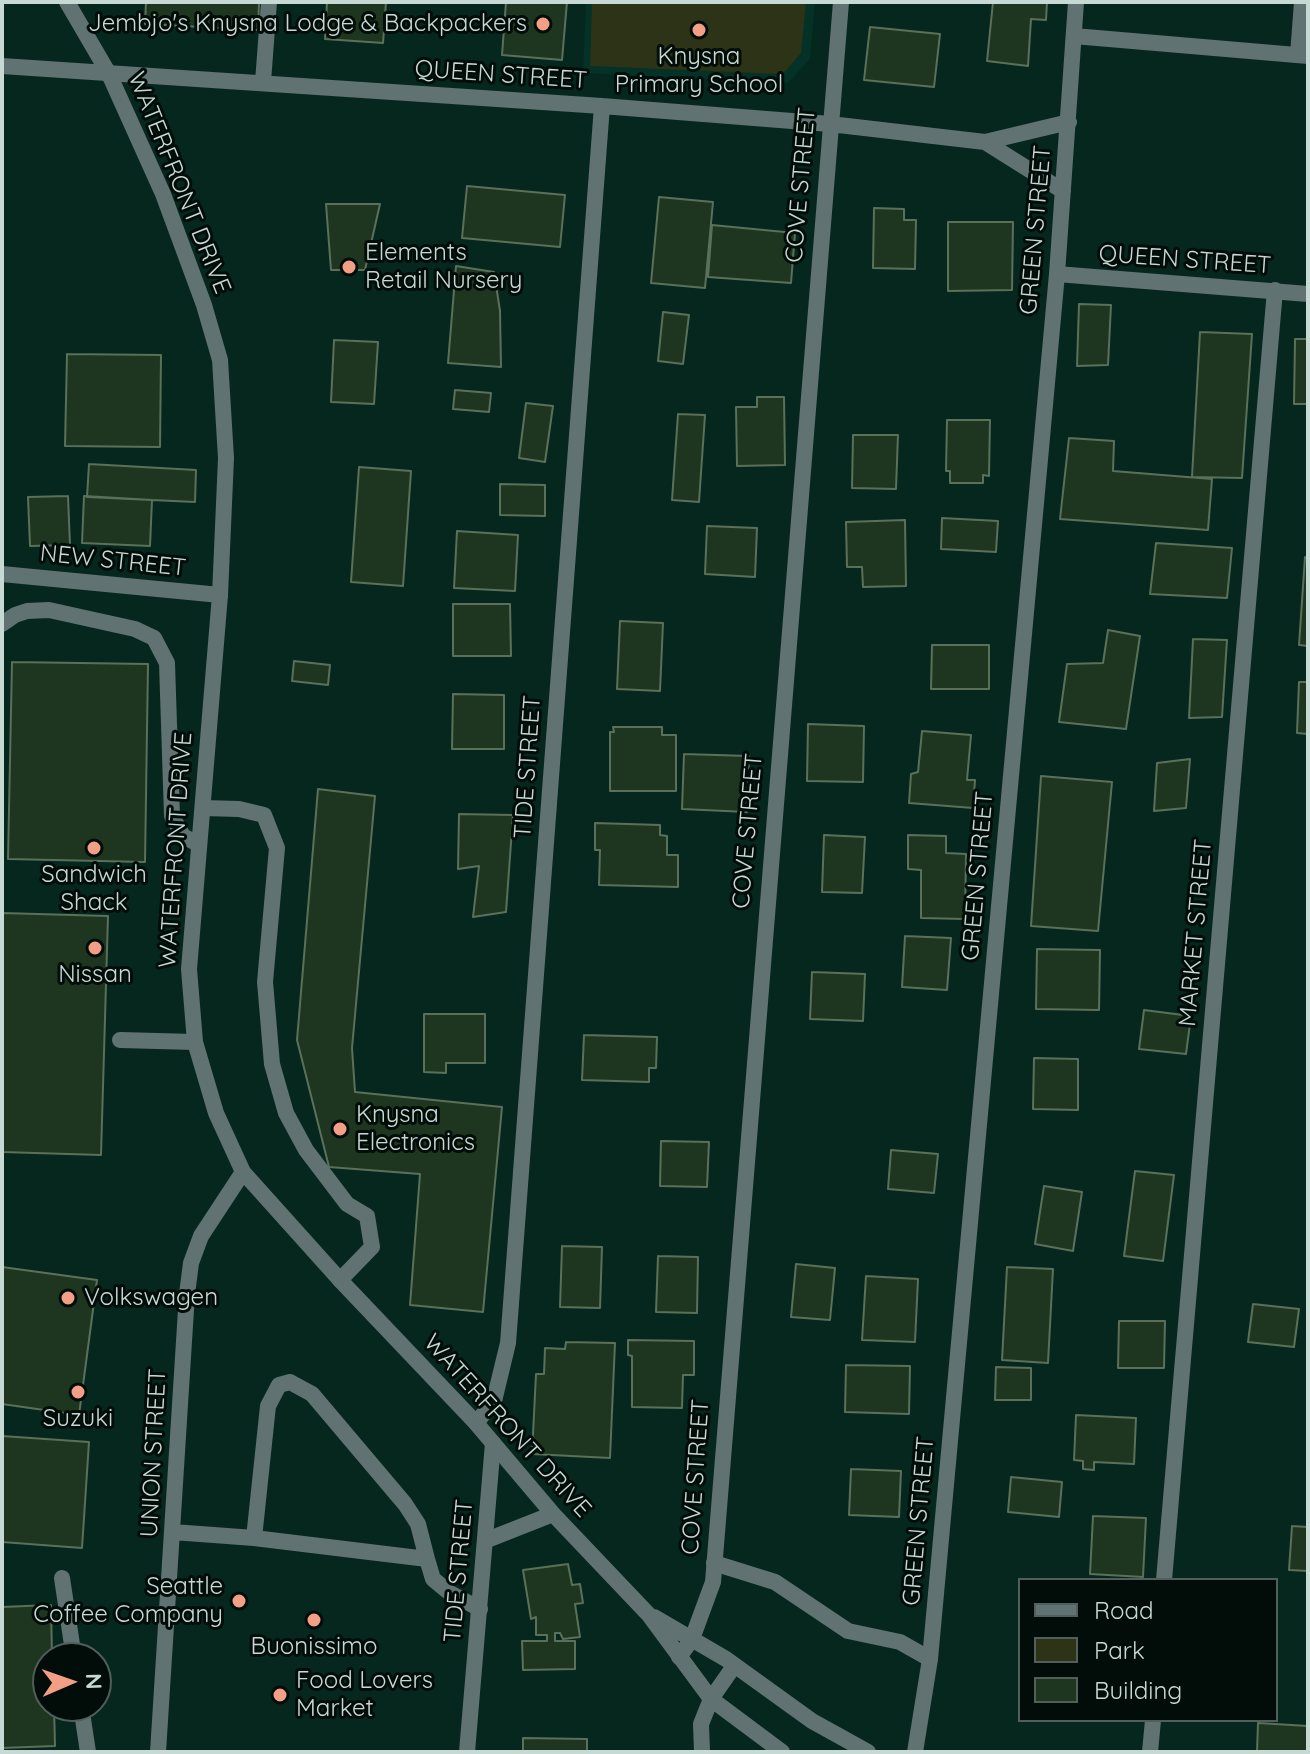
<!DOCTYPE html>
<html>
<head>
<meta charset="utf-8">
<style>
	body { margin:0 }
	#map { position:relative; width:1310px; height:1754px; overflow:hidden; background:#05271e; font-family:Quicksand,sans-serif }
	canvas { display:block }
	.frame { position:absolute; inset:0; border:4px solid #c6d9d2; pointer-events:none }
	.legend { position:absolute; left:1018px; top:1578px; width:260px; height:144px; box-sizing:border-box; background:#020d09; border:2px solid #505f59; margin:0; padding:10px 14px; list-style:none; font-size:24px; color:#c6d9d2 }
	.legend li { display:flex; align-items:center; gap:16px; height:40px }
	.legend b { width:40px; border:2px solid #505f59 }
	.north { position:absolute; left:32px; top:1642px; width:80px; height:80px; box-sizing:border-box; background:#020d09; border:2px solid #505f59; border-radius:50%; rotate:88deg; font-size:22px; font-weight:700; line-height:32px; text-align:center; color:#c6d9d2 }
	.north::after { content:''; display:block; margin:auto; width:28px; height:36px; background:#f39f85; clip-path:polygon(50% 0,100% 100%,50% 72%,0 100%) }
</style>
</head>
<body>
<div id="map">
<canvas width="1310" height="1754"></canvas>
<div class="frame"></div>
<ul class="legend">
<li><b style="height:10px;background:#617272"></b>Road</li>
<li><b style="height:22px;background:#2d3316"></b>Park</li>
<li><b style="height:22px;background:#1e361f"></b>Building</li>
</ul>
<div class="north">N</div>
</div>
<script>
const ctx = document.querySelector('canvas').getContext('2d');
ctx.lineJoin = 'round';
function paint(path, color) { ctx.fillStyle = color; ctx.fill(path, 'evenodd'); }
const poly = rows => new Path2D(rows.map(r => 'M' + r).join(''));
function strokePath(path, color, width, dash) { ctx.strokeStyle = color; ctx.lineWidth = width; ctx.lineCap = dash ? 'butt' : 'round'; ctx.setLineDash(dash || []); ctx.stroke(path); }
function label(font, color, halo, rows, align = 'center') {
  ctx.font = font + ' Quicksand,sans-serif'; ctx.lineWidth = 6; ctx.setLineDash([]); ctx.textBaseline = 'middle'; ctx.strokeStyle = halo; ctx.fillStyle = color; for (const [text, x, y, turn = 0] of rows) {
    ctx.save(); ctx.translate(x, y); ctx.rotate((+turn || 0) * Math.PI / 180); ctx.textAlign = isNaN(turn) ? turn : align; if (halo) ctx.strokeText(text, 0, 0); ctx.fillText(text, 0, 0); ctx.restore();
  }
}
paint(poly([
	[586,2,815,2,810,59,788,83,583,73]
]), '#043227');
paint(poly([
	[592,2,806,2,801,53,783,74,590,66]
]), '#2d3316');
const building = poly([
	[146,2,259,2,258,30,145,24,146,2],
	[327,2,386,2,383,43,325,39,327,2],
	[506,2,567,2,562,60,502,55,506,2],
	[993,2,1047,2,1046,20,1031,19,1028,66,987,61,993,2],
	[870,27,940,34,934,87,864,80,870,27],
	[467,186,565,195,560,247,462,238,467,186],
	[659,197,713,202,705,288,651,283,659,197],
	[326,204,380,204,365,270,331,270,326,204],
	[874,208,904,209,904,220,916,220,915,269,873,268,874,208],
	[948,222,1013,222,1012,290,948,291,948,222],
	[712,225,795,233,791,283,708,277,712,225],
	[456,266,494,272,500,311,501,367,448,363,456,266],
	[1079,304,1111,305,1108,365,1077,366,1079,304],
	[663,312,689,315,683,364,658,361,663,312],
	[1200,332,1252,334,1242,478,1192,477,1200,332],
	[1295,339,1308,339,1308,404,1294,404,1295,339],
	[334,340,378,342,374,404,331,402,334,340],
	[67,354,161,355,160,447,65,446,67,354],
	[455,390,491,393,489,412,453,409,455,390],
	[757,397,784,397,785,465,737,466,736,407,757,407,757,397],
	[526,403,553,406,545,462,519,458,526,403],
	[678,414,705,415,699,502,672,500,678,414],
	[947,420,990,420,989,476,983,475,983,483,950,483,950,471,946,471,947,420],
	[853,435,898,435,896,489,852,488,853,435],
	[1069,438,1114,441,1113,471,1212,479,1208,530,1060,519,1069,438],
	[89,464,196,470,195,502,87,497,89,464],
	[359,467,411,471,403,586,351,582,359,467],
	[500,484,545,485,545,516,500,515,500,484],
	[68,496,70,545,30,546,28,497,68,496],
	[84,496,152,500,150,546,82,543,84,496],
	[942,518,998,521,996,552,941,549,942,518],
	[905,520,906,586,863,587,862,567,847,567,846,522,905,520],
	[707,526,757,528,755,577,705,574,707,526],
	[457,531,518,535,515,591,454,588,457,531],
	[1156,543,1232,548,1227,598,1150,594,1156,543],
	[1305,557,1308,558,1308,646,1299,645,1305,557],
	[453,604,510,604,511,656,453,656,453,604],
	[620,621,663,623,660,691,617,689,620,621],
	[1108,630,1140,636,1126,729,1059,722,1067,664,1103,663,1108,630],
	[1193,639,1227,640,1222,717,1189,718,1193,639],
	[932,645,989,645,989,689,931,689,932,645],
	[294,661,330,665,328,685,292,681,294,661],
	[12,662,148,664,145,862,8,859,12,662],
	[1299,682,1308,682,1308,734,1297,733,1299,682],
	[453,694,504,695,504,749,452,749,453,694],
	[808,724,864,726,863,782,807,781,808,724],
	[613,727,662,727,662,735,676,735,676,791,610,791,610,732,614,732,613,727],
	[922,731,971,735,967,780,975,780,973,808,909,803,911,774,918,772,922,731],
	[684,754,749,756,747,812,682,809,684,754],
	[1190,759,1186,808,1154,811,1157,763,1190,759],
	[1041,776,1112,782,1098,931,1031,926,1041,776],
	[318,789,375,796,352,1048,355,1092,502,1107,483,1312,410,1305,420,1174,329,1167,297,1040,318,789],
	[459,814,513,815,506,912,473,917,479,866,458,869,459,814],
	[595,823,660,825,660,835,667,836,667,855,678,855,678,887,599,885,600,850,595,850,595,823],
	[824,835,865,837,862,893,822,892,824,835],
	[908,835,946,836,946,853,966,854,965,919,921,918,921,870,908,869,908,835],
	[2,913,108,916,101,1155,2,1152,2,913],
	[905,936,951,938,947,990,902,987,905,936],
	[1037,949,1100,950,1099,1010,1036,1009,1037,949],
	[812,972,865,974,863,1021,810,1019,812,972],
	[1144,1010,1191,1016,1186,1054,1139,1049,1144,1010],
	[424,1014,485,1014,485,1063,446,1063,446,1073,424,1072,424,1014],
	[584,1035,657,1037,656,1068,649,1068,649,1082,582,1080,584,1035],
	[1034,1058,1078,1059,1078,1110,1033,1109,1034,1058],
	[661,1141,709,1142,707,1187,660,1186,661,1141],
	[891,1150,938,1154,934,1193,888,1189,891,1150],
	[1135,1171,1174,1175,1163,1261,1124,1256,1135,1171],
	[1044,1186,1082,1192,1073,1251,1035,1244,1044,1186],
	[562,1246,602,1247,600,1308,560,1307,562,1246],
	[658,1256,698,1257,697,1313,656,1312,658,1256],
	[796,1264,835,1268,830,1320,791,1317,796,1264],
	[2,1267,97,1280,79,1415,2,1404,2,1267],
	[1007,1267,1053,1269,1048,1363,1002,1360,1007,1267],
	[866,1276,918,1279,915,1342,862,1340,866,1276],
	[1253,1304,1299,1309,1294,1347,1248,1342,1253,1304],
	[1119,1321,1165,1321,1164,1368,1118,1368,1119,1321],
	[628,1340,694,1341,694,1375,683,1375,682,1408,632,1407,632,1356,628,1355,628,1340],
	[566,1342,615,1343,610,1458,532,1454,536,1374,544,1374,545,1348,565,1349,566,1342],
	[846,1365,910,1366,909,1414,845,1412,846,1365],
	[996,1367,1031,1368,1031,1400,995,1400,996,1367],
	[1076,1415,1136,1418,1134,1464,1094,1462,1094,1470,1083,1469,1083,1461,1074,1460,1076,1415],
	[2,1436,89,1442,82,1548,2,1542,2,1436],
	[851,1469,901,1471,899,1517,849,1515,851,1469],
	[1011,1477,1062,1482,1059,1517,1008,1512,1011,1477],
	[1093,1516,1146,1518,1143,1577,1090,1574,1093,1516],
	[1292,1526,1308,1527,1308,1571,1289,1570,1292,1526],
	[568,1564,572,1585,580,1584,583,1603,575,1604,580,1637,563,1639,560,1633,555,1633,555,1641,575,1641,575,1669,523,1670,522,1641,547,1641,547,1635,536,1635,536,1617,531,1619,523,1570,568,1564],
	[51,1605,52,1658,48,1658,48,1706,54,1706,55,1746,2,1748,2,1607,51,1605],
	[1258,1723,1308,1726,1308,1752,1244,1752,1257,1752,1258,1723],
	[523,1738,587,1739,587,1752,523,1752,523,1738]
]);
paint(building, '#1e361f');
strokePath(building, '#5a705a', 2);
strokePath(poly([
	[2,574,220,595],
	[2,624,15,615,27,611,49,610,135,629,154,638,167,663,172,816,183,836,198,844],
	[203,808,239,809,264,815,277,848,265,982,272,1064,286,1113,306,1150,347,1204,367,1216,372,1247,340,1280],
	[120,1040,195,1042],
	[173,1532,254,1538,427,1559,433,1579,450,1593,480,1609],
	[254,1538,268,1406,279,1385,290,1382,312,1394,405,1504,418,1524,427,1559],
	[714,1563,775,1582,848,1631,900,1642,930,1659],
	[62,1578,74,1658],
	[81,1706,88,1752],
	[158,1752,187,1294,191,1263,201,1236,243,1172],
	[702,1752,701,1724,711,1699,734,1666]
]), '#617272', 16);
strokePath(poly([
	[1074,36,1308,56],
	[1298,55,1302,2],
	[2,66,602,106,830,124,985,142,1069,122],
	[263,82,269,2],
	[985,142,1063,191],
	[1057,274,1308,294],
	[476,1423,494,1401,508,1343,602,106],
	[1164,1580,1275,290],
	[679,1657,692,1639,713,1582,841,2],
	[467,1752,493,1443],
	[915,1752,930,1659,1057,274,1076,2],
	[1150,1752,1153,1720]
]), '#617272', 16);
strokePath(poly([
	[67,2,109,74,163,194,204,305,220,360,226,458,220,595,189,969,195,1042,216,1113,243,1172,340,1280,476,1423,553,1514,649,1615,711,1699,782,1752],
	[487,1540,553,1514],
	[654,1617,726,1659,812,1721,868,1752]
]), '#617272', 16);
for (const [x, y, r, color] of [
	[543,24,8,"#f39f85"],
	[699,30,8,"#f39f85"],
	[349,267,8,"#f39f85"],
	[94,848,8,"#f39f85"],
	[95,948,8,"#f39f85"],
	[340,1129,8,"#f39f85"],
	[68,1298,8,"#f39f85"],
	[78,1392,8,"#f39f85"],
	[239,1601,8,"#f39f85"],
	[314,1620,8,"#f39f85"],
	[280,1695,8,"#f39f85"]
]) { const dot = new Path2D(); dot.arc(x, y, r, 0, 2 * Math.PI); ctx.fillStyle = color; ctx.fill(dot); strokePath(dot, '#020d09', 3); }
label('24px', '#c6d9d2', '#020d09', [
	["Jembjo's Knysna Lodge & Backpackers",527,24,"right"],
	["Knysna",699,57],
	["Primary School",699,85],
	["Elements",365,253,"left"],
	["Retail Nursery",365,281,"left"],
	["Sandwich",94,875],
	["Shack",94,903],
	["Nissan",95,975],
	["Knysna",356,1115,"left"],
	["Electronics",356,1143,"left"],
	["Volkswagen",84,1298,"left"],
	["Suzuki",78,1419],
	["Seattle",223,1587,"right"],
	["Coffee Company",223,1615,"right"],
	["Buonissimo",314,1647],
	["Food Lovers",296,1681,"left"],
	["Market",296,1709,"left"]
]);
label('24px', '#c6d9d2', '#020d09', [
	["QUEEN STREET",501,75,4],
	["WATERFRONT DRIVE",179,183,68],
	["COVE STREET",801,185,-85],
	["GREEN STREET",1036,230,-85],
	["QUEEN STREET",1185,260,4],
	["NEW STREET",113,561,6],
	["TIDE STREET",528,767,-86],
	["COVE STREET",748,831,-85],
	["WATERFRONT DRIVE",176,850,-86],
	["GREEN STREET",978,876,-85],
	["MARKET STREET",1196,933,-85],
	["WATERFRONT DRIVE",507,1426,48],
	["UNION STREET",154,1453,-87],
	["COVE STREET",696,1477,-86],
	["GREEN STREET",919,1521,-85],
	["TIDE STREET",459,1571,-85]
]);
</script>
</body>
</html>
